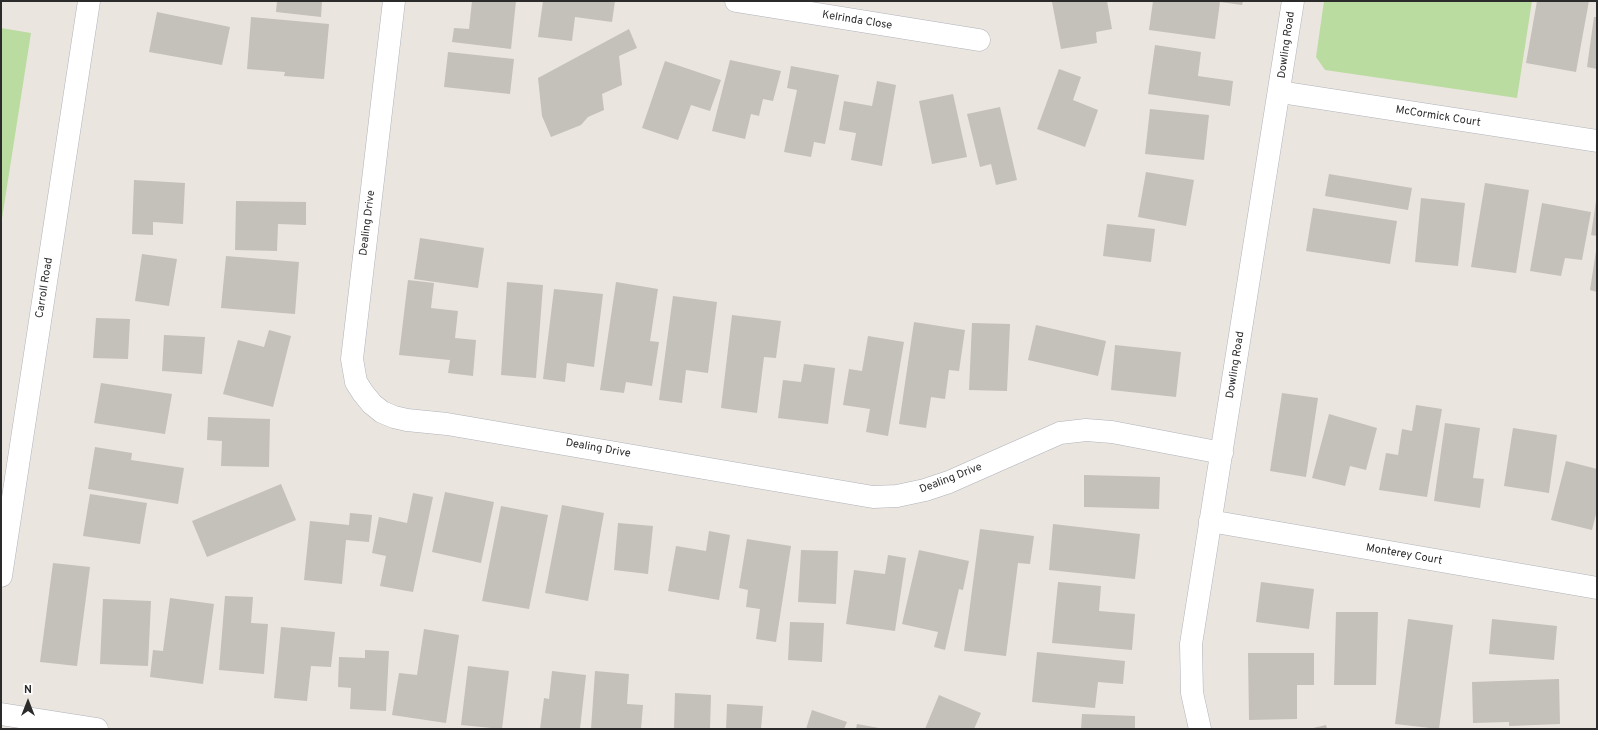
<!DOCTYPE html>
<html>
<head>
<meta charset="utf-8">
<style>
	body { margin:0 }
	#map { position:relative; width:1598px; height:730px; overflow:hidden; background:#ebe5df; font-family:Overpass,sans-serif }
	canvas { display:block }
	.frame { position:absolute; inset:0; border:2px solid #2b2b2b; pointer-events:none }
	.north { position:absolute; left:8px; top:682px; width:40px; height:40px; -webkit-text-stroke:3px #fff; paint-order:stroke; rotate:0deg; font-size:11px; font-weight:700; line-height:16px; text-align:center; color:#2b2b2b }
	.north::after { content:''; display:block; margin:auto; width:14px; height:18px; background:#2b2b2b; clip-path:polygon(50% 0,100% 100%,50% 72%,0 100%) }
</style>
</head>
<body>
<div id="map">
<canvas width="1598" height="730"></canvas>
<div class="frame"></div>
<div class="north">N</div>
</div>
<script>
const ctx = document.querySelector('canvas').getContext('2d');
ctx.lineJoin = 'round';
function paint(path, color) { ctx.fillStyle = color; ctx.fill(path, 'evenodd'); }
const poly = rows => new Path2D(rows.map(r => 'M' + r).join(''));
function strokePath(path, color, width, dash) { ctx.strokeStyle = color; ctx.lineWidth = width; ctx.lineCap = dash ? 'butt' : 'round'; ctx.setLineDash(dash || []); ctx.stroke(path); }
function label(font, color, halo, rows, align = 'center') {
  ctx.font = font + ' Overpass,sans-serif'; ctx.lineWidth = 3; ctx.setLineDash([]); ctx.textBaseline = 'middle'; ctx.strokeStyle = halo; ctx.fillStyle = color; for (const [text, x, y, turn = 0] of rows) {
    ctx.save(); ctx.translate(x, y); ctx.rotate((+turn || 0) * Math.PI / 180); ctx.textAlign = isNaN(turn) ? turn : align; if (halo) ctx.strokeText(text, 0, 0); ctx.fillText(text, 0, 0); ctx.restore();
  }
}
paint(poly([
	[1324,1,1532,1,1517,98,1325,70,1316,57],
	[1,28,31,33,1,225]
]), '#bbdca1');
paint(poly([
	[277,1,322,1,321,17,276,12],
	[472,1,516,1,511,49,452,42,454,28,469,29],
	[543,1,615,1,612,22,575,17,572,41,538,37],
	[1055,1,1107,1,1112,29,1096,32,1097,43,1061,49,1052,2],
	[1153,1,1174,2,1243,1,1242,5,1220,2,1215,39,1149,30],
	[1537,1,1589,1,1576,72,1526,63],
	[157,12,230,27,222,65,149,52],
	[251,17,329,24,324,79,284,76,285,72,247,69],
	[1594,17,1597,17,1597,69,1587,67],
	[629,29,637,48,619,56,622,85,602,94,604,110,588,117,581,125,551,137,542,116,538,78],
	[1155,45,1201,52,1198,76,1233,81,1230,106,1148,94],
	[448,52,514,59,510,94,444,87],
	[730,60,781,71,773,101,763,99,759,116,751,114,745,139,712,131],
	[665,61,721,80,710,111,691,105,678,140,642,128],
	[791,66,839,75,825,144,814,142,811,157,784,152,797,90,787,88],
	[1059,69,1081,77,1073,100,1098,110,1085,147,1037,129],
	[877,81,896,85,882,166,851,160,856,133,839,130,844,101,872,106],
	[953,94,967,157,932,164,919,101],
	[1000,107,1017,180,996,185,991,164,980,167,967,114],
	[1150,109,1209,115,1204,160,1145,154],
	[1146,172,1194,180,1186,226,1138,217],
	[1329,174,1412,188,1408,210,1325,196],
	[134,180,185,183,183,224,153,222,153,235,132,234],
	[1485,183,1529,190,1516,273,1471,267],
	[1421,198,1465,203,1458,266,1415,262],
	[236,201,306,202,306,225,278,224,277,251,235,250],
	[1596,201,1597,201,1597,236,1591,235],
	[1542,203,1591,212,1582,260,1565,258,1561,276,1530,271],
	[1313,208,1397,221,1390,264,1306,251],
	[1107,224,1155,229,1151,262,1103,256],
	[420,238,484,248,478,288,414,279],
	[1596,251,1597,251,1597,292,1590,290],
	[142,254,177,259,169,306,135,301],
	[226,256,299,262,295,314,221,308],
	[408,280,434,283,431,308,458,311,455,338,476,340,473,376,448,373,450,360,399,355],
	[507,282,543,285,536,378,501,375],
	[616,282,658,289,650,341,659,342,652,386,626,382,624,393,600,390],
	[554,289,603,294,594,367,567,363,565,382,543,379],
	[673,296,717,302,708,373,686,370,682,403,659,400],
	[732,315,781,321,776,358,764,357,757,413,721,408],
	[96,318,130,319,128,359,93,358],
	[914,322,965,330,959,371,949,370,945,399,931,397,926,428,899,424],
	[972,323,1010,324,1007,391,969,390],
	[1036,325,1106,341,1098,376,1028,360],
	[269,330,291,336,273,407,223,394,238,340,264,347],
	[164,335,205,337,202,374,162,371],
	[868,336,904,342,888,436,866,432,870,409,843,405,849,369,862,371],
	[1115,345,1181,352,1176,397,1111,390],
	[804,364,835,368,828,424,778,418,783,380,801,382],
	[101,383,172,394,165,434,94,423],
	[1282,393,1318,398,1306,477,1270,471],
	[1416,405,1442,409,1427,497,1379,490,1386,453,1398,455,1402,429,1412,431],
	[1329,414,1377,428,1366,470,1350,466,1345,486,1312,478],
	[208,417,270,419,269,467,221,466,222,441,207,440],
	[1445,423,1480,428,1473,478,1484,479,1480,508,1434,501],
	[1513,428,1557,435,1549,493,1504,486],
	[95,447,132,453,131,460,184,468,178,504,88,489],
	[1566,461,1597,469,1597,510,1592,530,1551,520],
	[1084,475,1160,477,1159,509,1084,507],
	[281,484,296,520,207,557,192,521],
	[445,492,494,502,481,563,432,552],
	[413,493,433,497,413,592,380,586,386,556,372,553,379,517,407,523],
	[90,494,147,503,140,544,83,536],
	[562,505,604,513,588,601,545,593],
	[501,506,548,515,529,609,482,601],
	[350,513,372,515,369,542,346,540,342,584,304,580,310,521,349,525],
	[618,523,653,526,648,574,614,570],
	[1053,524,1140,534,1135,579,1049,570],
	[980,529,1034,536,1030,564,1018,563,1006,656,964,651],
	[709,531,730,535,719,600,668,591,676,546,706,551],
	[747,539,791,546,776,642,756,639,760,609,746,607,748,590,739,588],
	[801,550,838,551,836,604,798,602],
	[919,550,969,561,963,590,959,589,945,650,934,647,938,632,902,624],
	[888,555,906,558,895,631,846,624,854,570,885,574],
	[53,563,90,567,77,666,40,662],
	[1058,582,1101,586,1099,611,1135,614,1132,650,1052,643],
	[1261,582,1314,589,1309,629,1256,622],
	[225,596,253,597,251,623,268,624,264,674,219,670],
	[170,598,214,604,203,684,150,677,153,650,163,651],
	[103,599,151,601,148,666,100,664],
	[1336,612,1378,612,1376,685,1334,685],
	[1408,619,1453,625,1439,729,1395,724],
	[1492,619,1557,626,1554,660,1489,654],
	[790,622,824,623,822,662,788,660],
	[281,627,335,632,331,667,311,666,307,701,274,698],
	[424,629,459,635,446,723,392,715,399,673,417,675],
	[365,650,389,651,386,711,350,709,351,688,338,687,339,657,365,658],
	[1037,652,1125,661,1123,684,1098,682,1095,708,1032,702],
	[1248,653,1314,653,1314,685,1297,685,1297,719,1249,720],
	[468,666,509,671,502,729,461,725],
	[552,671,586,675,580,729,540,729,544,698,549,699],
	[595,671,629,674,627,704,643,705,641,729,591,729],
	[1559,679,1560,724,1509,726,1509,722,1473,723,1472,682],
	[675,693,711,695,710,729,674,729],
	[939,695,981,713,974,729,925,729],
	[727,704,763,706,761,729,726,729],
	[812,710,847,722,844,729,806,729],
	[1082,714,1135,716,1135,729,1081,729],
	[857,724,879,728,879,729,856,729],
	[1326,725,1327,729,1313,729,1313,728]
]), '#c4c0ba');
const minor = poly([
	[394,1,352,359,356,382,363,393,372,404,382,412,394,417,407,420,447,424,873,497,897,496,925,490,949,482,1060,433,1086,430,1112,432,1222,453],
	[736,1,979,40],
	[1280,92,1597,141],
	[1210,521,1597,588],
	[1,576,89,1],
	[1,714,97,729],
	[1200,729,1192,693,1191,644,1293,1]
]);
strokePath(minor, '#afb2ba', 23);
strokePath(minor, '#fff', 22);
label('11px', '#2b2b2b', '#fff', [
	["Kelrinda Close",857,21,9],
	["Dowling Road",1287,45,-82],
	["McCormick Court",1438,117,9],
	["Dealing Drive",368,223,-83],
	["Carroll Road",45,288,-81],
	["Dowling Road",1236,365,-81],
	["Dealing Drive",598,449,10],
	["Dealing Drive",951,479,-21],
	["Monterey Court",1404,555,10]
]);
</script>
</body>
</html>
